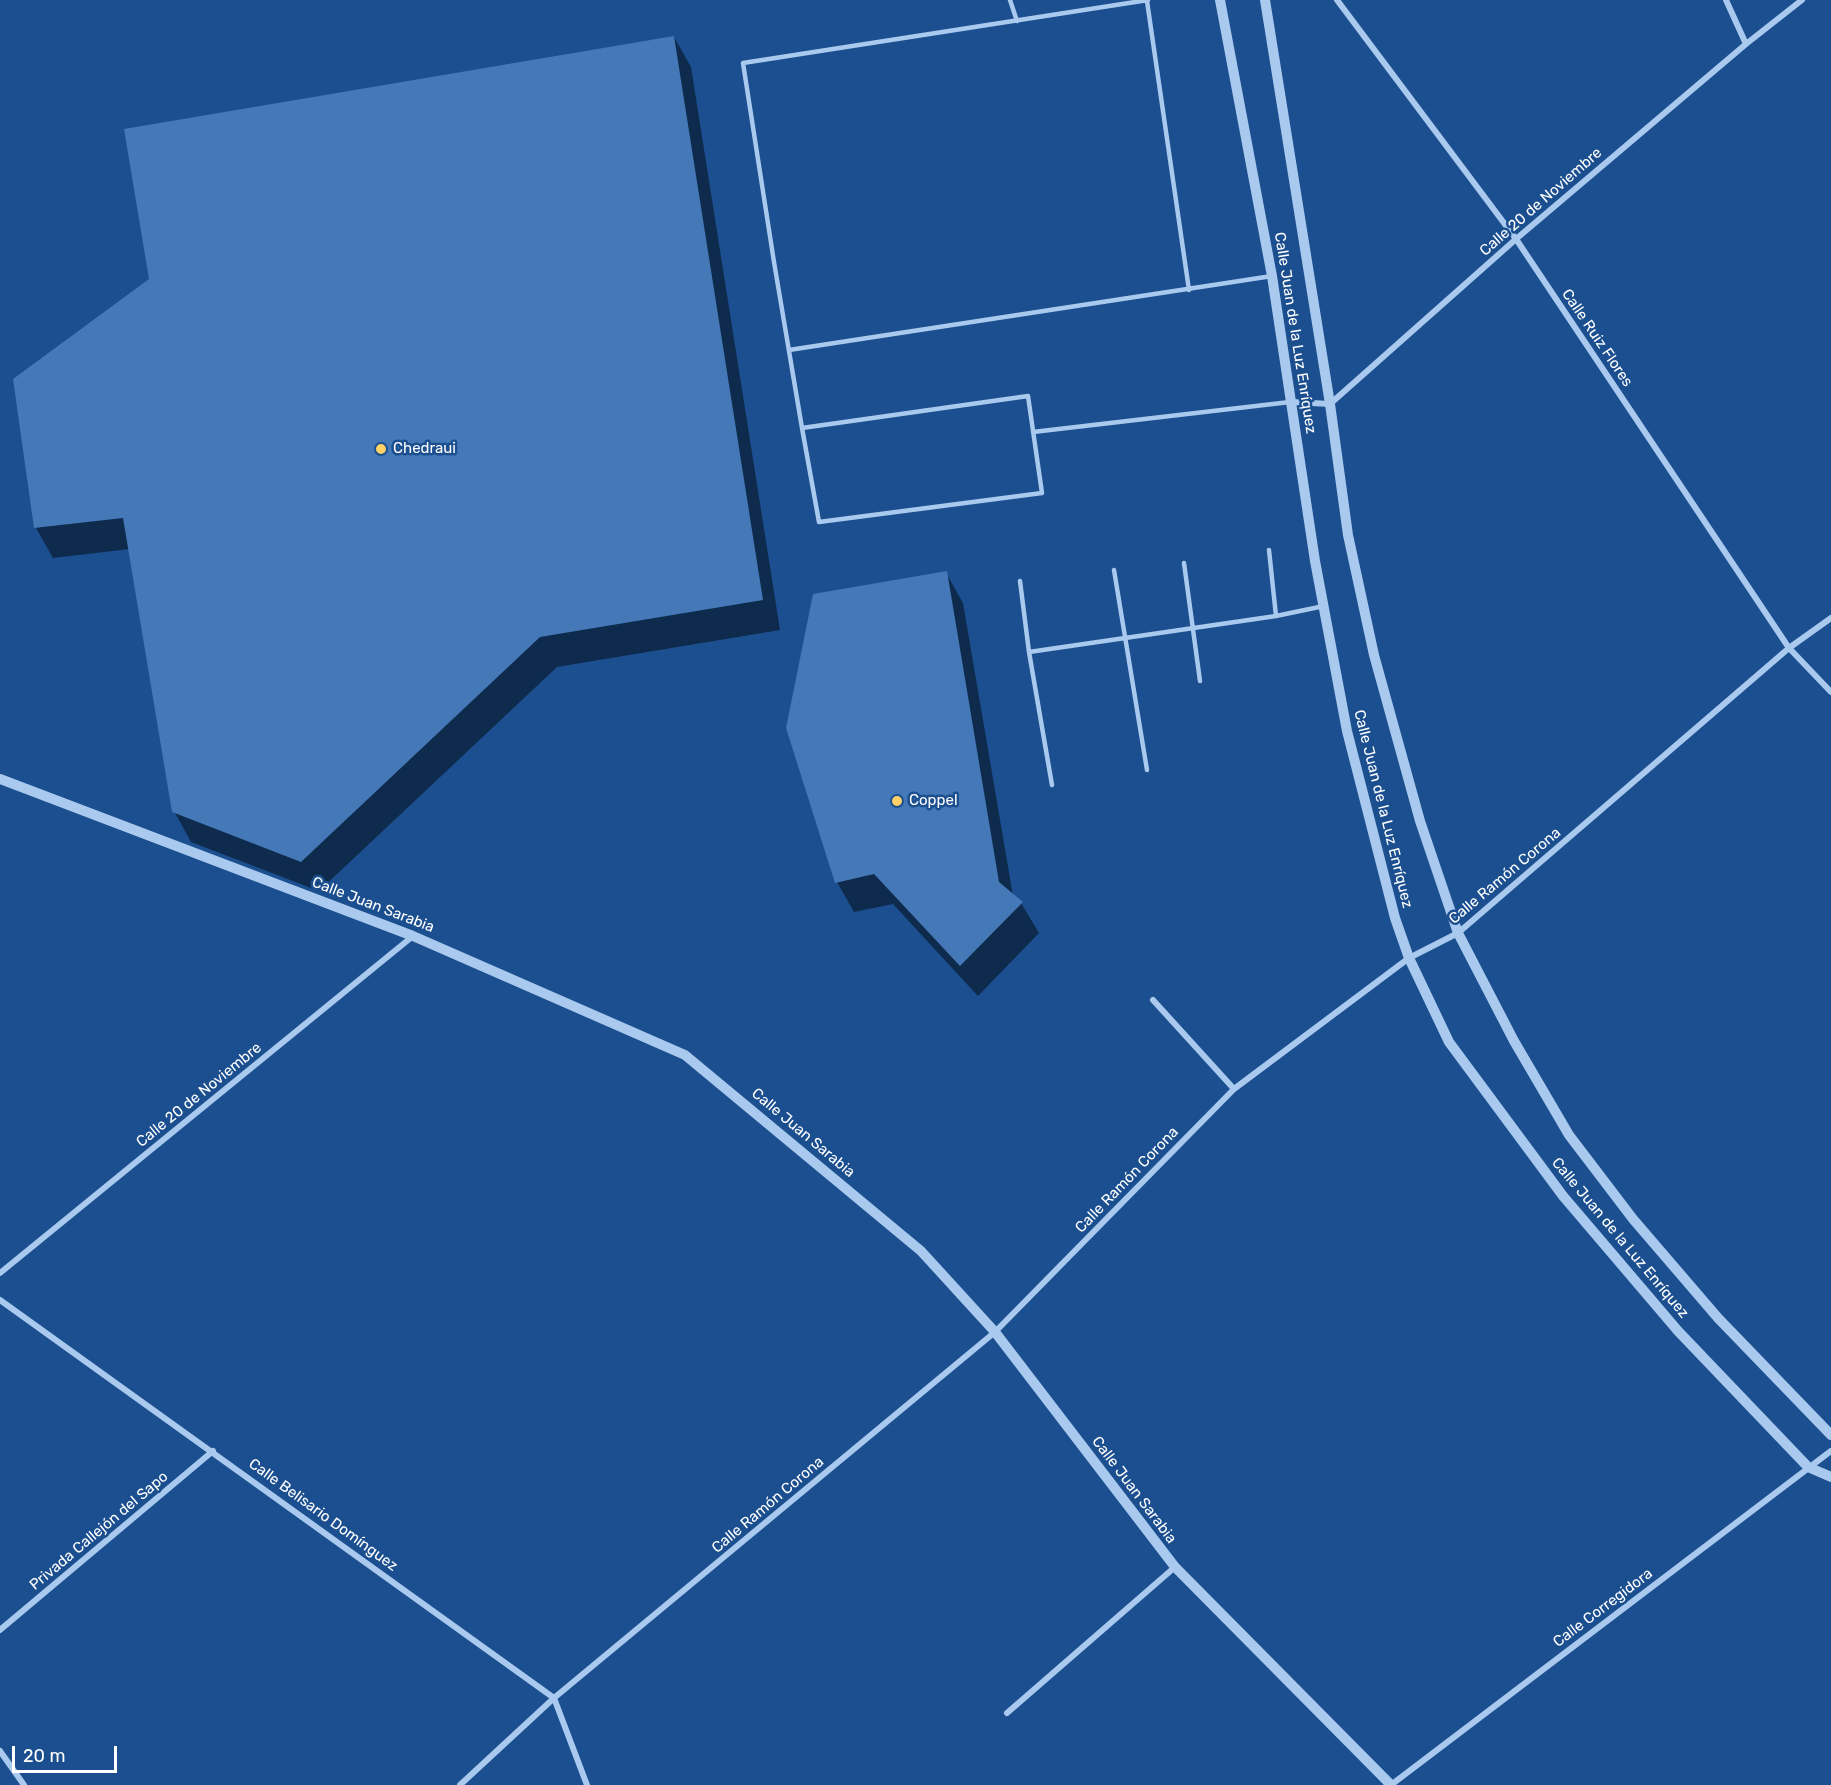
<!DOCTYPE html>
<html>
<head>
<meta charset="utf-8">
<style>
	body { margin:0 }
	#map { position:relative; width:1831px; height:1785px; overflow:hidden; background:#1b4f8f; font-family:Rubik,sans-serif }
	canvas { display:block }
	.scale { position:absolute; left:12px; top:1746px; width:105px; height:27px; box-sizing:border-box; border:3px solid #fff; border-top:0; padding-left:8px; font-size:18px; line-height:21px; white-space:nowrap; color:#fff; -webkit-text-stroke:4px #1b4f8f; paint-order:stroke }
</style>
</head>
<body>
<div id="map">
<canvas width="1831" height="1785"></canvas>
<div class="scale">20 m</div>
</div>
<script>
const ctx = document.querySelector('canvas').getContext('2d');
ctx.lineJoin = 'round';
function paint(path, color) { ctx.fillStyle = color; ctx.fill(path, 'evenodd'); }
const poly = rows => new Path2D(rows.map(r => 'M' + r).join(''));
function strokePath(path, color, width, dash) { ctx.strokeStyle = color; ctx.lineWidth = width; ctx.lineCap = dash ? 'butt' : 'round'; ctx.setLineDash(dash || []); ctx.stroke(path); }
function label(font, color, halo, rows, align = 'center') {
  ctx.font = font + ' Rubik,sans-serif'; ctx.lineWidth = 5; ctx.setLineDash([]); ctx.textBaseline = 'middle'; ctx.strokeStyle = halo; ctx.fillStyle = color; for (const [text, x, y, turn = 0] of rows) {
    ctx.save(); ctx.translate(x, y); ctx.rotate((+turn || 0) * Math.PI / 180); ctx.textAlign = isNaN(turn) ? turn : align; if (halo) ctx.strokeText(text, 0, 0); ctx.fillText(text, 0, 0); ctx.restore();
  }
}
paint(poly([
	[674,37,691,67,780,630,557,667,319,891,191,842,174,811,130,549,53,558,36,528,15,380],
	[946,573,963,603,1013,896,1021,903,1039,933,978,996,893,904,854,912,837,882]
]), '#0007');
paint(poly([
	[674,36,763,600,540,637,301,862,172,812,123,518,34,528,13,379,149,279,124,129],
	[947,571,999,882,1023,902,960,966,874,874,835,883,786,728,813,594]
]), '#4478b7');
strokePath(poly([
	[1010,0,1017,21],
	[1147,1,1189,290],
	[789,350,1272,276],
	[802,428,1028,396,1042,493,819,522,802,428,774,262,743,63,1148,0],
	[1033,432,1290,402],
	[1269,550,1276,616],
	[1184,563,1200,681],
	[1114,570,1147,770],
	[1020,581,1029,652,1276,616,1324,606],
	[1029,652,1052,785]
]), '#a9c9ee', 4.5);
strokePath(poly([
	[1337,0,1516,239,1789,648,1831,692],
	[1726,0,1746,44],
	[1293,402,1330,404,1516,239,1746,44,1802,0],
	[1153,1000,1234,1089],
	[0,1273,413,936],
	[0,1300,554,1698,587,1785],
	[0,1630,213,1451],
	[1007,1713,1175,1567],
	[0,1751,24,1785],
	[460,1785,554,1698,995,1332,1234,1089,1409,958,1458,933,1789,648,1831,618],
	[1391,1785,1831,1451]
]), '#a9c9ee', 6);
strokePath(poly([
	[1220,0,1272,276,1315,561,1347,731,1395,918,1409,958,1449,1042,1563,1196,1678,1331,1808,1467,1831,1477],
	[1265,0,1330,404,1348,535,1374,655,1420,821,1458,933,1514,1041,1569,1135,1633,1219,1718,1318,1831,1435],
	[0,779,413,936,685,1055,921,1251,995,1332,1175,1567,1391,1785]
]), '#a9c9ee', 10);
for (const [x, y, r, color] of [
	[381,449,6,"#ffd166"],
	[897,801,6,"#ffd166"]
]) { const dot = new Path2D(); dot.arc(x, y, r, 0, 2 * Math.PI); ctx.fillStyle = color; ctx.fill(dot); strokePath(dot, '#1b4f8f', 2); }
label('15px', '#fff', '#1b4f8f', [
	["Calle 20 de Noviembre",1541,202,-41],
	["Calle Juan de la Luz Enríquez",1295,333,81],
	["Calle Ruiz Flores",1597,338,56],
	["Calle Juan de la Luz Enríquez",1383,809,76],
	["Calle Ramón Corona",1505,876,-40],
	["Calle Juan Sarabia",373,905,21],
	["Calle 20 de Noviembre",199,1095,-39],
	["Calle Juan Sarabia",803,1133,40],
	["Calle Ramón Corona",1127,1180,-46],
	["Calle Juan de la Luz Enríquez",1620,1238,50],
	["Calle Juan Sarabia",1134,1490,53],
	["Calle Ramón Corona",768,1505,-40],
	["Calle Belisario Domínguez",323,1515,36],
	["Privada Callejón del Sapo",99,1531,-40],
	["Calle Corregidora",1603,1608,-37]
]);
label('15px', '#fff', '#1b4f8f', [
	["Chedraui",393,449],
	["Coppel",909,801]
], 'left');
</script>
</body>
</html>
